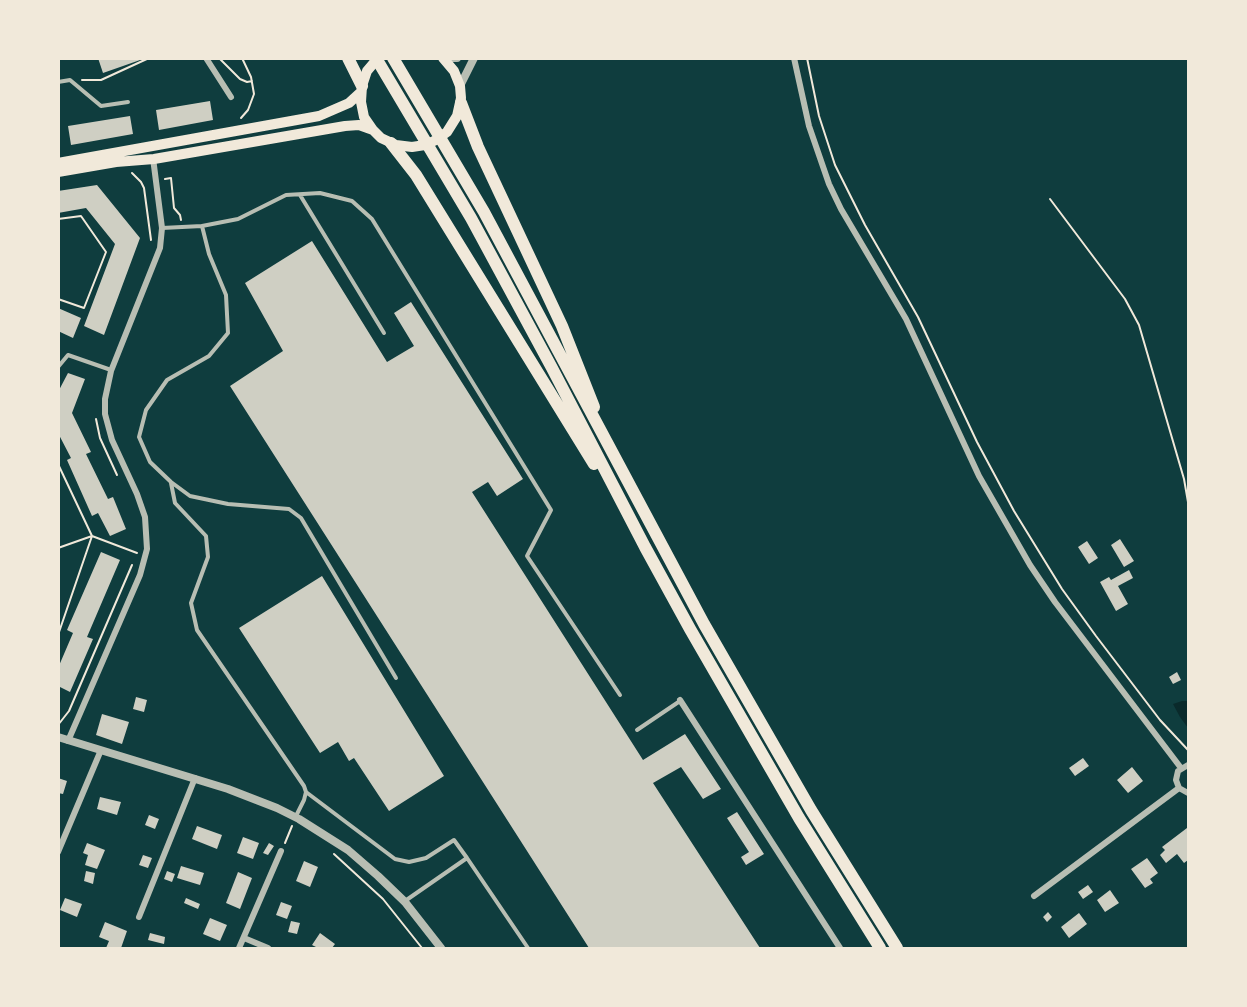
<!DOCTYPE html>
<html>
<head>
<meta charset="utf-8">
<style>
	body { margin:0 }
	#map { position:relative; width:1247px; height:1007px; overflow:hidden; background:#0f3d3e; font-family:"Source Serif 4",serif }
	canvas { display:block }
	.frame { position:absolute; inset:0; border:60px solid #f1e9da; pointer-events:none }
</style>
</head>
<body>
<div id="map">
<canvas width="1247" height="1007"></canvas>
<div class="frame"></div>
</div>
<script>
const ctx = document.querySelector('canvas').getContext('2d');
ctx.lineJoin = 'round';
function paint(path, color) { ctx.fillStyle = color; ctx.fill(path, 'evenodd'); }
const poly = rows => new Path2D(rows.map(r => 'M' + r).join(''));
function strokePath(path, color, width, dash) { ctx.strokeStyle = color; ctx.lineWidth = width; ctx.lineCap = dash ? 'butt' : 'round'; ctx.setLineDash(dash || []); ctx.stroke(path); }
paint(poly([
	[1182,701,1188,701,1188,728,1180,717,1173,704]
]), '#0a2a2b');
paint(poly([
	[98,58,143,58,143,59,103,73],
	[210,101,213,120,159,130,156,110],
	[130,116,133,134,71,145,68,126],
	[97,185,140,238,104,335,84,326,115,244,86,208,58,213,58,191],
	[312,241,387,362,414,346,394,313,411,302,523,479,497,496,488,482,472,492,643,760,685,734,721,789,703,799,681,767,653,783,760,948,589,948,230,386,283,351,245,283],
	[58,308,81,318,73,338,58,331],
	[68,373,85,379,72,413,91,452,86,454,108,499,113,497,126,529,110,536,98,513,92,516,67,460,71,458,58,433,58,392],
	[1120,539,1134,561,1124,567,1111,545],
	[1087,541,1098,558,1089,564,1078,547],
	[101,552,120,560,87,637,93,639,70,692,58,686,58,668,73,633,67,630],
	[1129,570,1133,578,1118,586,1128,604,1116,611,1100,582,1109,577,1111,580],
	[322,576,444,776,389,811,354,758,349,761,338,742,320,753,239,628],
	[1177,672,1181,680,1173,684,1169,677],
	[136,697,147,700,144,712,133,709],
	[102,714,129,722,122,744,96,735],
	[1083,758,1089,766,1075,776,1069,768],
	[1132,767,1143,781,1128,793,1117,780],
	[58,778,67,781,63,794,58,793],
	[100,797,121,802,117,815,97,809],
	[737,812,764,854,746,865,741,857,749,852,727,818],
	[149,815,159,819,155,829,145,825],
	[197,826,222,835,217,849,192,839],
	[1187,828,1188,830,1188,860,1184,863,1177,854,1166,863,1160,855,1165,850,1162,847],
	[243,837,259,843,253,859,237,853],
	[87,843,105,850,97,869,85,865,88,855,83,853],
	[269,843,274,846,268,855,263,853],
	[143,855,152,858,148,868,139,865],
	[1147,858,1158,873,1150,879,1153,883,1145,888,1131,869],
	[304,861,318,867,310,887,296,881],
	[181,866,204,873,200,885,177,878],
	[86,871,95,873,93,884,84,881],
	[167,871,175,874,172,882,164,879],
	[238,872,252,878,240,909,226,903],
	[1088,885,1093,892,1083,899,1078,892],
	[1110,890,1119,903,1105,912,1097,900],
	[65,898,82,904,77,917,60,910],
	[186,898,200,904,198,909,184,903],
	[281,902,292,906,287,919,276,915],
	[1048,912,1052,917,1047,922,1043,917],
	[1079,913,1087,924,1069,938,1061,927],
	[210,918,227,925,220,941,203,934],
	[291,921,300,923,297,934,288,932],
	[105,922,127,931,121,948,106,948,109,941,99,937],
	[150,933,165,937,164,944,148,940],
	[320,933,335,944,332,948,318,948,312,945]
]), '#cfcfc3');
strokePath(poly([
	[219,58,240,79,247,82,252,81],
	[807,58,819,116,835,165,865,225,918,317,977,442,1014,511,1062,589,1096,636,1160,720,1188,750],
	[82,80,101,80,149,58],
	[241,118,248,110,254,94,251,77,242,58],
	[132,173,141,182,144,188,151,240],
	[165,179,171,178,174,208,180,215,181,220],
	[1050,199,1125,299,1139,325,1184,479,1188,502,1188,536],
	[58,219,81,216,106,252,84,308,58,299],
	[96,419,100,438,117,475],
	[58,464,92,536,58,635],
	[58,548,92,536,137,553],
	[58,725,69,711,132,565],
	[285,843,292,826],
	[334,854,383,899,422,948]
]), '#f1e9da', 2);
strokePath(poly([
	[58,82,70,80,101,106,128,102],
	[300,195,384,333],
	[202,226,209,254,226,295,228,333,209,356,167,380,146,410,139,437,150,462,171,482,190,496,228,504,289,509,301,518,396,678],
	[162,228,202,226,238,219,286,195,320,193,352,201,372,219,551,510,527,556,620,695],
	[58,367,68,355,111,370],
	[171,483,175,503,206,536,208,557,191,603,197,630,304,786,306,792,304,800,296,816],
	[637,730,680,701],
	[306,792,395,859,409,862,426,858,454,840,467,858],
	[405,901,467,858,528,948]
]), '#b8beb3', 4);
strokePath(poly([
	[206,58,231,97],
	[794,58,809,126,829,184,841,209,906,319,979,476,1030,565,1055,602,1181,768],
	[680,700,840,948],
	[68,741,140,575,147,549,145,517,137,494,112,440,105,414,105,399,111,371,160,248,162,228,153,158],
	[1188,765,1178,771,1176,780,1179,788,1188,793],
	[58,852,101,750],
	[1034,896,1179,788],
	[139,917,195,778],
	[244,938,268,948],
	[239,948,281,851]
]), '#b8beb3', 6);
strokePath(poly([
	[447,58,457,58],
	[460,86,474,58],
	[58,737,228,789,277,808,299,819,348,850,378,876,405,902,441,948]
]), '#b8beb3', 8);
strokePath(poly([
	[378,58,367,71,362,86,361,102,364,117,373,130,381,138,396,145,412,147,425,145,436,140,447,132,457,116,461,98,460,86,454,71,443,58],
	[58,163,319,116,349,103,361,92],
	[58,172,116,162,154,159,345,126,359,125,373,130]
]), '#f1e9da', 10);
strokePath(poly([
	[348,58,362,86],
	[376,58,471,218,552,368,645,547,690,629,799,818,880,948],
	[393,58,484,212,704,624,811,810,897,948],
	[461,103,478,147,562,326,594,407],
	[391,143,416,175,594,464]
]), '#f1e9da', 12);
</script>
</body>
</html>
